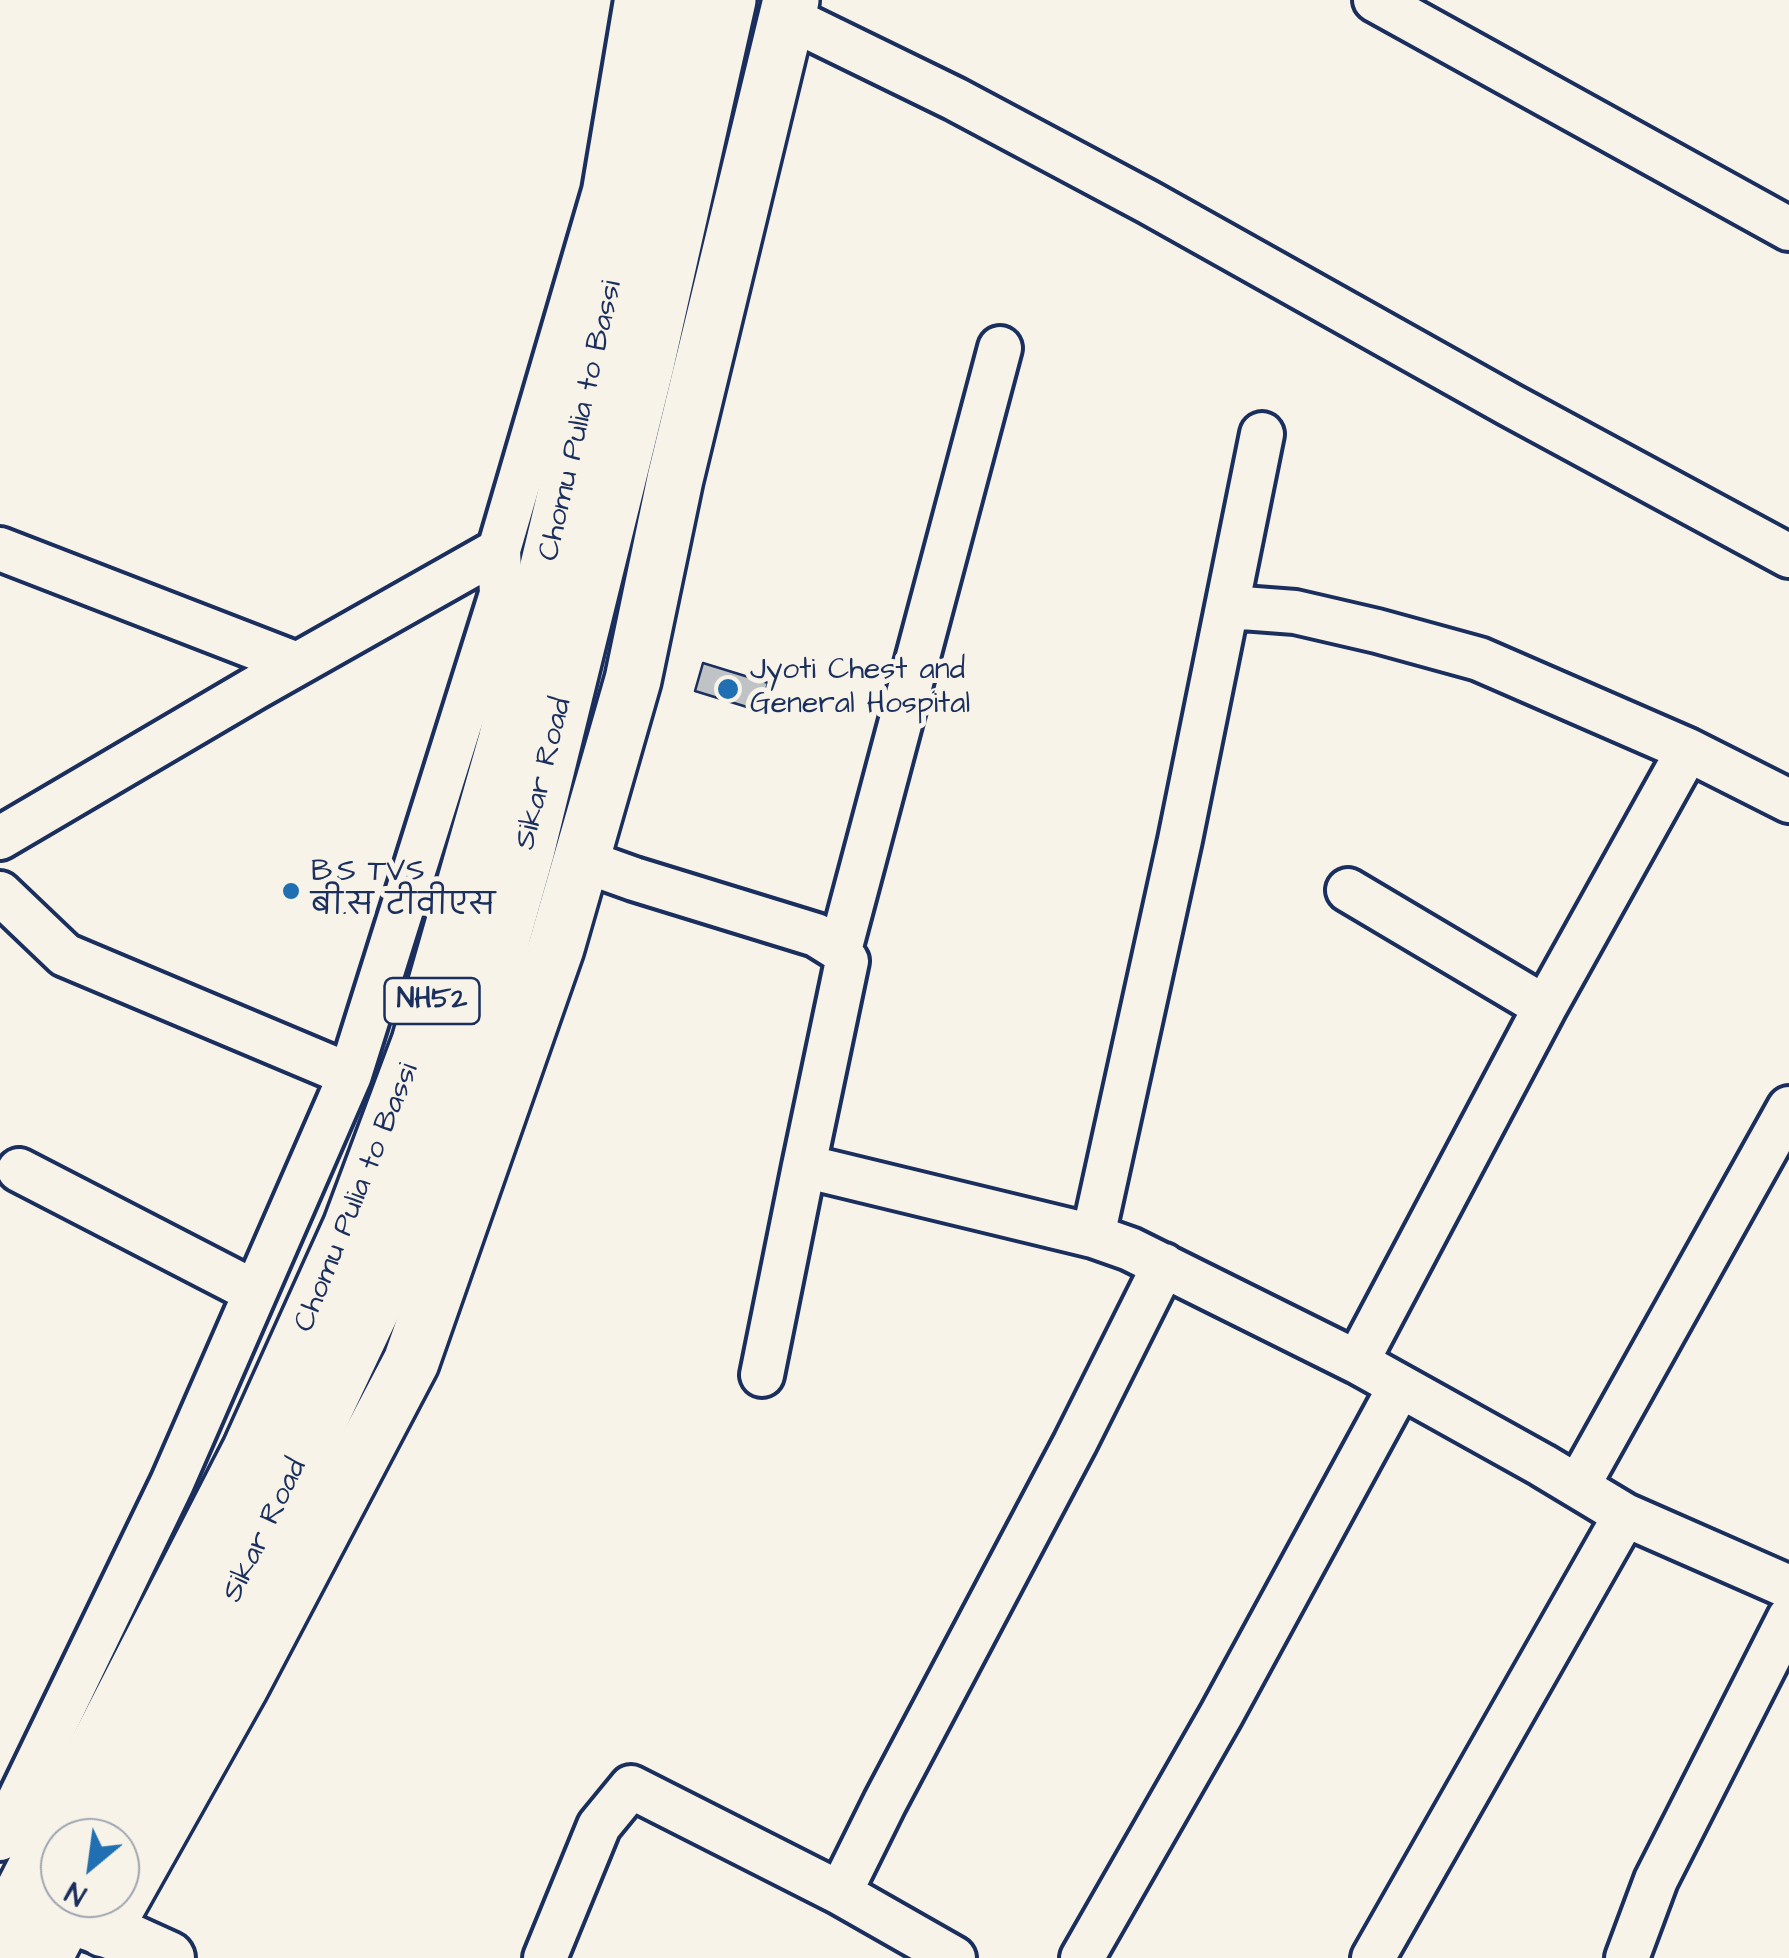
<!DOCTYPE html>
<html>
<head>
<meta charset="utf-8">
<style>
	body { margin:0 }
	#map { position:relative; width:1789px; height:1958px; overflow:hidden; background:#f7f3e8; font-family:"Architects Daughter",sans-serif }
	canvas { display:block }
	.north { position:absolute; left:40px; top:1818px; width:100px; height:100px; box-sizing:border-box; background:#f7f3e8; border:2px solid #9fa5b1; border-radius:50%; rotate:209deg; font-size:28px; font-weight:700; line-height:40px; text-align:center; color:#1b2f5e }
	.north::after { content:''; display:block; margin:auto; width:35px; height:45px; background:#1f6fb2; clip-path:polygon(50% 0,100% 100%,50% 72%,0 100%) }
</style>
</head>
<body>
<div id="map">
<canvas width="1789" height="1958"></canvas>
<div class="north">N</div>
</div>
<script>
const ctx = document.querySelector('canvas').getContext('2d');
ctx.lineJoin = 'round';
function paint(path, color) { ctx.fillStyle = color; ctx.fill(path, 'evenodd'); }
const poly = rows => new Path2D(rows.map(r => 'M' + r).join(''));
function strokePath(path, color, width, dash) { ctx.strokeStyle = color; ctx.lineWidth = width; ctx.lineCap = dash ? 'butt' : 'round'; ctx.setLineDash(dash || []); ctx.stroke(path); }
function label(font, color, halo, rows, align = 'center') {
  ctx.font = font + ' "Architects Daughter","Playpen Sans Deva",sans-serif'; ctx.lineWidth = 10; ctx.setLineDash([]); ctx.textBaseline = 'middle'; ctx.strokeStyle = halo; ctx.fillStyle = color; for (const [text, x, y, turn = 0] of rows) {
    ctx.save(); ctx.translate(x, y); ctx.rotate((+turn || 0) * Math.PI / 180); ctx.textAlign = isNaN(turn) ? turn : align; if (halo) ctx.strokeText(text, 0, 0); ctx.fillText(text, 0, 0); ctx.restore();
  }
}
const building = poly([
	[703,663,768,683,760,711,695,691,703,663]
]);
paint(building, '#c0c3c5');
strokePath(building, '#1b2f5e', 2.5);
const minor = poly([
	[1375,0,1789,229],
	[787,17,955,99,1148,202,1510,405,1789,556],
	[0,549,297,664],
	[1229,607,1295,612,1377,631,1479,659,1688,750,1789,801],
	[0,838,255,688,499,550],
	[581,860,634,879,816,935,840,950,847,961,804,1166,1093,1236,1130,1249,1357,1362,1542,1465,1625,1515,1789,1587],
	[1348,890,1545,1007],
	[0,893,65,955,350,1075],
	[840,950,1000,348],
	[19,1170,255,1292],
	[1093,1236,1180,840,1262,434],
	[1357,1362,1545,1007,1688,750],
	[762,1375,804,1166],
	[1578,1486,1789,1108],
	[0,1839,172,1483,350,1075,501,594,499,550,604,191,636,0],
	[840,1893,885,1802,1075,1443,1164,1265],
	[545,1958,599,1826,631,1787,840,1893,954,1958],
	[1082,1958,1221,1715,1400,1386],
	[1373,1958,1625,1515],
	[1627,1958,1656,1880,1789,1618]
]);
const tertiary = poly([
	[63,1915,104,1929,168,1958]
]);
const secondary = poly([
	[104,1929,241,1685,411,1362,556,948,633,680,675,479,791,0]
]);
const trunk = poly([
	[107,1838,250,1566,403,1243,454,1108,527,849,646,365,728,0],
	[0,1937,250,1451,351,1227,420,1042,506,741,590,392,679,0],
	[44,1958,75,1898]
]);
strokePath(minor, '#1b2f5e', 50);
strokePath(tertiary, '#1b2f5e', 60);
strokePath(secondary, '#1b2f5e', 62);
strokePath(trunk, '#1b2f5e', 62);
strokePath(minor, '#f7f3e8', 42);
strokePath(tertiary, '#f7f3e8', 52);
strokePath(secondary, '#f7f3e8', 55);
strokePath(trunk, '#f7f3e8', 55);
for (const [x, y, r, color] of [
	[728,689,12,"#1f6fb2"],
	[291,891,10,"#1f6fb2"]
]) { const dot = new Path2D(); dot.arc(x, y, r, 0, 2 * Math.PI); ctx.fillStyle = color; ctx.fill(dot); strokePath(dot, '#f7f3e8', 4); }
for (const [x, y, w] of [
	[432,1001,95]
]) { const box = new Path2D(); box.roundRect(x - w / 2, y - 23, w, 46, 8); ctx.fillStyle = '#f7f3e8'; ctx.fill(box); strokePath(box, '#1b2f5e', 2.5); }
label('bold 28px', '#1b2f5e', null, [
	["NH52",432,1001]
]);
label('30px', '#1b2f5e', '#f7f3e8', [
	["Chomu Pulia to Bassi",582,421,-77],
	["Sikar Road",545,774,-76],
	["Chomu Pulia to Bassi",358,1198,-68],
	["Sikar Road",266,1531,-64]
]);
label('30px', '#1b2f5e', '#f7f3e8', [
	["Jyoti Chest and",750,672],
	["General Hospital",750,706],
	["B.S TVS",311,874],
	["बी.स टीवीएस",311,908]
], 'left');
</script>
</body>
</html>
